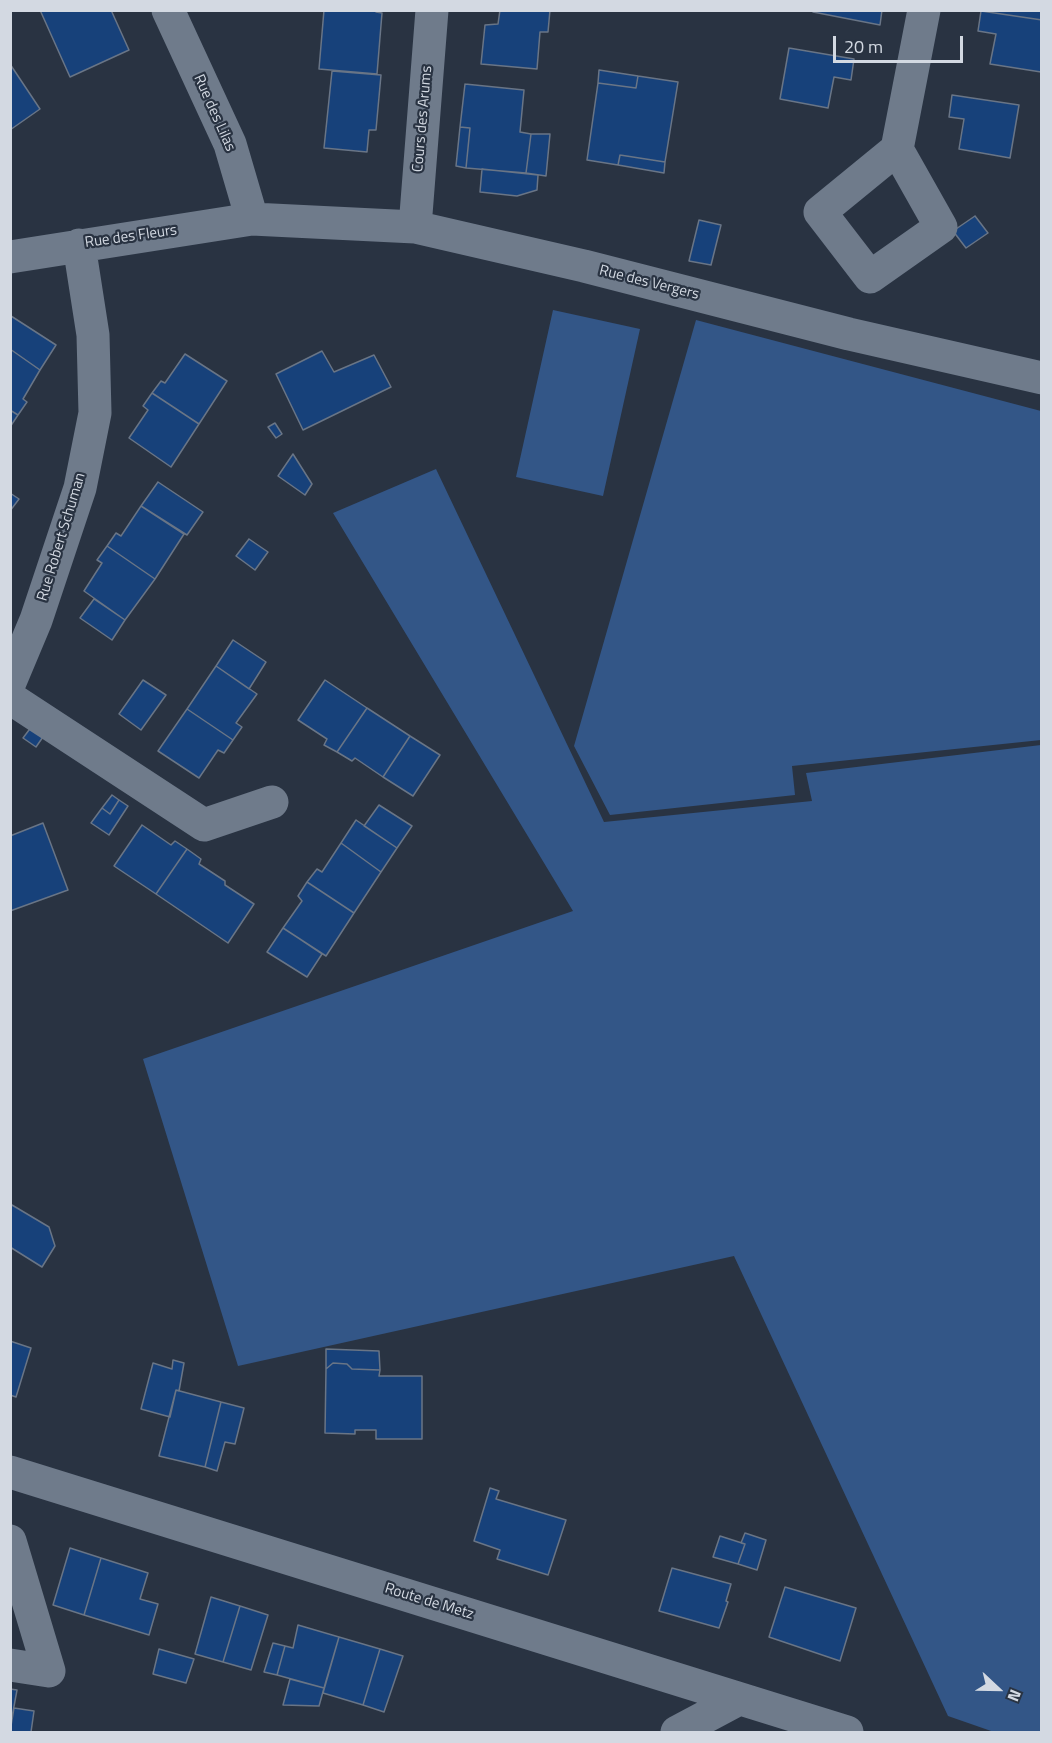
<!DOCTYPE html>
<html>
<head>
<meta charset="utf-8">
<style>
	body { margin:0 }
	#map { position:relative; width:1052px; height:1743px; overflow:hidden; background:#293342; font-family:"Titillium Web",sans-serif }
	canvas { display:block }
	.frame { position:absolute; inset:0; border:12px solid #d3d9e2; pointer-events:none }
	.north { position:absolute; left:968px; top:1659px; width:60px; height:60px; -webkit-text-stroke:4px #293342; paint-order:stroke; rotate:112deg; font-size:16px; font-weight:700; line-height:24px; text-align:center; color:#d3d9e2 }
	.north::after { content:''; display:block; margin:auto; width:21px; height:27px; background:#d3d9e2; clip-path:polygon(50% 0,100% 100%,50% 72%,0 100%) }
	.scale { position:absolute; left:833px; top:36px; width:130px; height:27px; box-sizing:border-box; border:3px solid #d3d9e2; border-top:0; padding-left:8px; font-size:18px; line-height:21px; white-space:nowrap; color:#d3d9e2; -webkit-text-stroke:4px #293342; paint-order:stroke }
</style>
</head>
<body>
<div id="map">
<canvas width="1052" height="1743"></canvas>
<div class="frame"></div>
<div class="north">N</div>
<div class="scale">20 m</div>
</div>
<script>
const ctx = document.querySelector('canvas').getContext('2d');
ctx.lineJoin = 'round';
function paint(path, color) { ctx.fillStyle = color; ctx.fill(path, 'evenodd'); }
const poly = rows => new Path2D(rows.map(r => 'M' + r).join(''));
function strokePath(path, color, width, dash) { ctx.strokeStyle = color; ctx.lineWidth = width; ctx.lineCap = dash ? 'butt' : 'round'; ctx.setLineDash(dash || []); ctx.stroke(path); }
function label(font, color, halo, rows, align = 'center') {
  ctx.font = font + ' "Titillium Web",sans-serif'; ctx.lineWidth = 4.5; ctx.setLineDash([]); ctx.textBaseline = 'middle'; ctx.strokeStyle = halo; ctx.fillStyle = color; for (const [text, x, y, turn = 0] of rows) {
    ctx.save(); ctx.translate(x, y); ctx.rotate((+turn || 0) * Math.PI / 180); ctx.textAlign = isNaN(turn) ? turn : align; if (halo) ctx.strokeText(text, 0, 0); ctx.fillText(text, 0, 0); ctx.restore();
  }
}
paint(poly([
	[553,310,640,329,603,496,516,477],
	[696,320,1041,411,1041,740,792,766,795,795,610,815,574,746],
	[436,469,604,822,812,801,806,773,1041,745,1041,1732,994,1732,948,1716,734,1256,238,1366,143,1059,573,911,333,513]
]), '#335687');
const building = poly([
	[40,10,111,10,129,50,70,77,40,10],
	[324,10,376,10,376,12,382,13,377,74,319,69,324,10],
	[500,10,550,10,548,32,540,32,537,69,481,64,485,25,498,24,500,10],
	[813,10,882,10,880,25,813,12,813,10],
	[1042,10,1042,20,981,11,981,10,1042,10],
	[981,11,1042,20,1041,72,990,64,996,34,978,31,981,11],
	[789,48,854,59,851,80,834,77,828,108,780,99,789,48],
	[10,64,40,109,10,130,10,64],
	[599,70,638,76,636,88,598,83,599,70],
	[332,71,381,75,376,130,369,130,367,152,324,148,332,71],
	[638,76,678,82,665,162,620,155,618,165,587,160,598,83,636,88,638,76],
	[465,84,524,90,520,132,531,134,526,173,466,168,470,128,460,127,465,84],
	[952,95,1019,105,1010,158,959,149,964,119,949,117,952,95],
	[460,127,470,128,466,168,456,166,460,127],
	[531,134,550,134,546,176,526,173,531,134],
	[620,155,665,162,664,173,618,165,620,155],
	[482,169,538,175,537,190,517,196,480,192,482,169],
	[975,216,988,233,966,248,953,231,975,216],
	[699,220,721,225,711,265,689,261,699,220],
	[11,316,56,345,40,370,10,349,11,316],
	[10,349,40,370,23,399,27,402,18,415,10,410,10,349],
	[322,351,334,372,374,355,391,387,303,430,276,374,322,351],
	[185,354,227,381,199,424,152,393,161,381,165,383,185,354],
	[152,393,199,424,171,467,129,438,148,410,143,406,152,393],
	[10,410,18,415,10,427,10,410],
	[275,423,282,434,276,438,268,427,275,423],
	[293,454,312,484,305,495,278,476,293,454],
	[158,482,203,512,187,535,141,506,158,482],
	[10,493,19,499,10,511,10,493],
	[141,506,184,534,155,579,107,546,116,533,121,536,141,506],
	[249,539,268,552,255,570,236,556,249,539],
	[107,546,155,579,125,620,84,591,102,563,97,560,107,546],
	[94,599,125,620,112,640,80,618,94,599],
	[233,640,266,662,249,689,216,666,233,640],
	[216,666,257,694,236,723,242,727,233,740,187,709,216,666],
	[143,680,166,695,141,730,119,714,143,680],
	[325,680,367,708,337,752,324,745,327,739,298,720,325,680],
	[367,708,410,736,383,777,355,758,352,761,337,752,367,708],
	[187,709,233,740,224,753,218,750,199,778,158,751,187,709],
	[32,726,45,734,36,747,23,738,32,726],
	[410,736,440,755,413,796,383,777,410,736],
	[112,795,119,800,110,814,102,808,112,795],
	[119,800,128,806,109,835,91,823,102,808,110,814,119,800],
	[379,805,412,826,397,848,364,826,379,805],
	[356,820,397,848,381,872,341,843,356,820],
	[43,823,68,890,10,911,10,836,43,823],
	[142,825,171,845,175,841,187,849,156,894,114,866,142,825],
	[341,843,381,872,354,913,307,882,317,869,322,872,341,843],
	[187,849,201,859,199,864,225,881,225,885,254,904,228,943,156,894,187,849],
	[307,882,354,913,326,956,283,928,302,901,298,896,307,882],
	[283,928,322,954,307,977,267,952,283,928],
	[12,1205,49,1227,55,1246,42,1267,10,1247,10,1208,12,1205],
	[10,1341,31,1348,16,1397,10,1395,10,1341],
	[326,1349,379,1351,380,1370,352,1369,347,1364,333,1363,326,1369,326,1349],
	[173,1360,184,1363,179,1391,176,1390,170,1417,141,1409,153,1363,172,1369,173,1360],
	[333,1363,347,1364,352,1369,380,1370,379,1376,422,1376,422,1439,376,1439,376,1430,355,1430,355,1434,325,1433,326,1369,333,1363],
	[176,1390,221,1402,205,1467,159,1456,176,1390],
	[221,1402,244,1408,235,1444,225,1442,217,1471,205,1467,221,1402],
	[490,1488,499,1491,496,1499,566,1520,548,1575,497,1559,500,1550,474,1541,490,1488],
	[745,1533,766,1540,757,1570,738,1564,745,1544,741,1543,745,1533],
	[720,1536,745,1544,738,1564,713,1557,720,1536],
	[70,1548,101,1558,84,1615,53,1605,70,1548],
	[101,1558,148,1573,140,1599,158,1604,149,1635,84,1615,101,1558],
	[672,1568,731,1584,726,1601,728,1602,719,1628,659,1611,672,1568],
	[785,1587,856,1608,840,1661,769,1637,785,1587],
	[211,1597,240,1606,223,1662,195,1654,211,1597],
	[240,1606,268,1615,251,1670,223,1662,240,1606],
	[298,1625,339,1637,324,1688,277,1675,285,1646,293,1648,298,1625],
	[339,1637,380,1649,363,1705,323,1693,339,1637],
	[273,1643,285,1646,277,1675,264,1672,273,1643],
	[159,1649,194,1659,186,1683,153,1674,159,1649],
	[380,1649,403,1656,384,1712,363,1705,380,1649],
	[290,1679,324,1688,319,1706,283,1705,290,1679],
	[10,1689,17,1690,10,1728,10,1689],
	[14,1708,34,1711,31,1732,10,1732,14,1708]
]);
paint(building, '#17417a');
strokePath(building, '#697586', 1.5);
strokePath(poly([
	[168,10,230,144,252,219],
	[897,149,941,227,870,277,820,212,897,149],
	[897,149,924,10],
	[415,227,432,10],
	[10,257,252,219,415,227,584,266,849,334,1042,378],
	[10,682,36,620,80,488,95,413,93,335,79,245],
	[10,698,204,825,272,802],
	[10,1472,847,1732],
	[10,1541,49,1671,10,1665],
	[677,1732,739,1699]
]), '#6f7b8b', 33);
label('15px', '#d3d9e2', '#293342', [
	["Rue des Lilas",214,113,66],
	["Cours des Arums",423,119,-85],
	["Rue des Fleurs",131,237,-8],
	["Rue des Vergers",649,283,14],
	["Rue Robert Schuman",62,537,-73],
	["Route de Metz",429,1602,17]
]);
</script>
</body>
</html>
